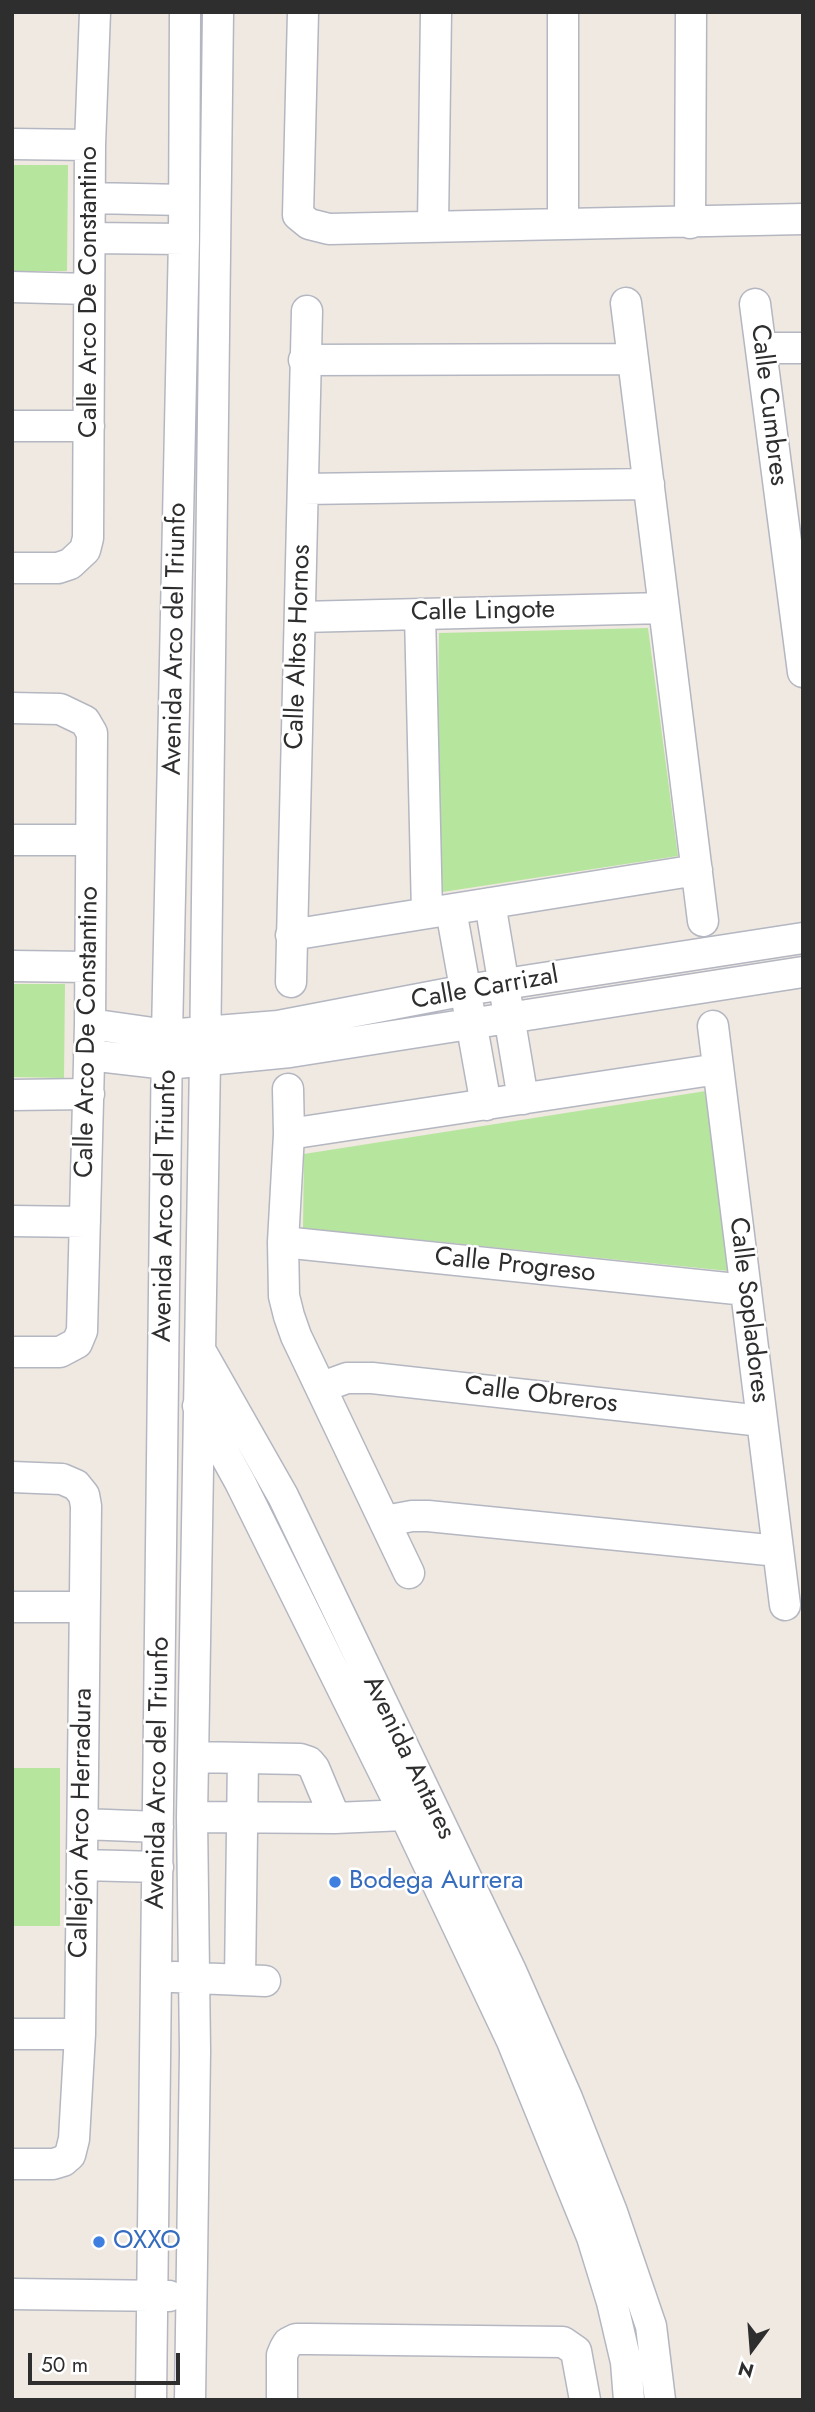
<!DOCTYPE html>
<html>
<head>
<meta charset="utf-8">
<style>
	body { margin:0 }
	#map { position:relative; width:815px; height:2412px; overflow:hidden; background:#efe9e1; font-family:Jost,sans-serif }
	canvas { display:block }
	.frame { position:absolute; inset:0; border:14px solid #2e2e2e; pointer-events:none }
	.north { position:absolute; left:717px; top:2314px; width:70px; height:70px; -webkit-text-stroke:5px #fff; paint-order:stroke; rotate:196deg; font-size:19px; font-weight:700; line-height:28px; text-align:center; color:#2e2e2e }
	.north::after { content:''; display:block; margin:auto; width:24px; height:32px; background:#2e2e2e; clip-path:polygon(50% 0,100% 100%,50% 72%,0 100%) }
	.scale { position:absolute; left:28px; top:2353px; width:152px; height:32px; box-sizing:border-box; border:4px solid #2e2e2e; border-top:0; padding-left:9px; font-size:21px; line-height:24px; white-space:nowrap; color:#2e2e2e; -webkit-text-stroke:5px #fff; paint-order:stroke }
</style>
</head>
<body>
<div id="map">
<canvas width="815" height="2412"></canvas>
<div class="frame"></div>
<div class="north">N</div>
<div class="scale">50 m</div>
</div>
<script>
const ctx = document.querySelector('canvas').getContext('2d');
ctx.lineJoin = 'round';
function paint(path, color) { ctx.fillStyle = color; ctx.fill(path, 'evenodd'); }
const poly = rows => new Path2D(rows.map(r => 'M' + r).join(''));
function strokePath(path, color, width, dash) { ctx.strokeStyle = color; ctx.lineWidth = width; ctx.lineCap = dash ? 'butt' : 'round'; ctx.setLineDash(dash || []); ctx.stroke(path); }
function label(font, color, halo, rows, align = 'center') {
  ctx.font = font + ' Jost,sans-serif'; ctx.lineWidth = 5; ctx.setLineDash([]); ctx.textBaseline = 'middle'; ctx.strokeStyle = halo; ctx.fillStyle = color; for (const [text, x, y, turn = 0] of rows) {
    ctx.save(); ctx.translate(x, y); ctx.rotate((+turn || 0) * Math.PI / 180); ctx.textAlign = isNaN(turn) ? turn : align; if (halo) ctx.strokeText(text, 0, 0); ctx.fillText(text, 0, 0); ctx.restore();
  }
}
paint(poly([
	[12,165,68,165,67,271,12,271],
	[648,628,678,856,436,893,439,633],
	[12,984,65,984,64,1078,12,1077],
	[706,1091,729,1271,303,1228,304,1154],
	[12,1768,60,1768,60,1926,12,1926]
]), '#b6e59e');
const minor = poly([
	[303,12,298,215,309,224,329,229,803,219],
	[12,144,90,145],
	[91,198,184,200],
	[690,223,691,12],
	[563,224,563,12],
	[433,225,436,12],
	[90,238,184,239],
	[12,287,89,289],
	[626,303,703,921],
	[755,304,803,672],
	[761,348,803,348],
	[304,360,633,359],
	[12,426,89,426],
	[303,489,649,484],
	[12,568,58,568,70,564,85,550,88,538,90,145,95,12],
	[420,614,427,913],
	[301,617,664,608],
	[12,708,60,709,85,721,92,733,90,1024,82,1331,77,1343,60,1352,12,1352],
	[12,840,91,840],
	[490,903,523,1099],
	[451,910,486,1105],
	[291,935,697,870],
	[12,966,90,967],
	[291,982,307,311],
	[90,1024,167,1035,278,1026,466,990,803,938],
	[713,1026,785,1605],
	[89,1055,167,1064,290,1052,803,972],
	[288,1089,289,1134,283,1242,284,1296,289,1316,296,1336,409,1573],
	[12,1095,89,1094],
	[289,1134,718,1069],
	[12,1221,85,1222],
	[283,1242,746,1290],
	[200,1350,283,1496,511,1971,567,2098,612,2212,651,2326,660,2400],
	[322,1387,347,1378,372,1378,762,1421],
	[198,1406,240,1482,405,1815,512,2041,592,2237,612,2302,626,2362,629,2400],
	[12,1477,62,1479,76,1485,84,1495,86,1506,80,2034,74,2139,70,2155,63,2161,53,2164,12,2164],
	[385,1521,412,1516,428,1516,778,1551],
	[12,1607,84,1607],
	[193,1757,300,1759,309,1762,314,1768,335,1818],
	[192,1817,335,1818,405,1815],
	[83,1824,158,1827],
	[82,1865,158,1867],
	[174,1977,265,1981],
	[240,1979,243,1758],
	[12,2034,80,2034],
	[12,2294,169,2296],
	[151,2400,167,1035,184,239,185,12],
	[190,2400,195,2051,192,1817,205,1061,218,12],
	[282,2400,282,2355,285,2348,288,2343,296,2339,309,2339,563,2342,576,2351,585,2400]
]);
strokePath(minor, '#b4b7c1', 33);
strokePath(minor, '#fff', 30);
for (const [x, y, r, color] of [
	[335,1882,7,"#3f7fe0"],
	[99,2242,7,"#3f7fe0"]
]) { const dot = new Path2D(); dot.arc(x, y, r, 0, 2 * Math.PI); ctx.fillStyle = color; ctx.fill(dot); strokePath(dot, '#fff', 2.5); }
label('26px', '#2e2e2e', '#fff', [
	["Calle Arco De Constantino",90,292,-90],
	["Calle Cumbres",768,405,83],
	["Calle Lingote",483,612,-1],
	["Avenida Arco del Triunfo",176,639,-89],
	["Calle Altos Hornos",299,647,-88],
	["Calle Carrizal",485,989,-10],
	["Calle Arco De Constantino",88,1032,-89],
	["Avenida Arco del Triunfo",166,1206,-89],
	["Calle Progreso",515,1266,6],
	["Calle Sopladores",748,1310,83],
	["Calle Obreros",541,1396,7],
	["Avenida Antares",408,1758,64],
	["Avenida Arco del Triunfo",159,1773,-89],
	["Callejón Arco Herradura",82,1823,-89]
]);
label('26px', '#366cbe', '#fff', [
	["Bodega Aurrera",349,1882],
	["OXXO",113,2242]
], 'left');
</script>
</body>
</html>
